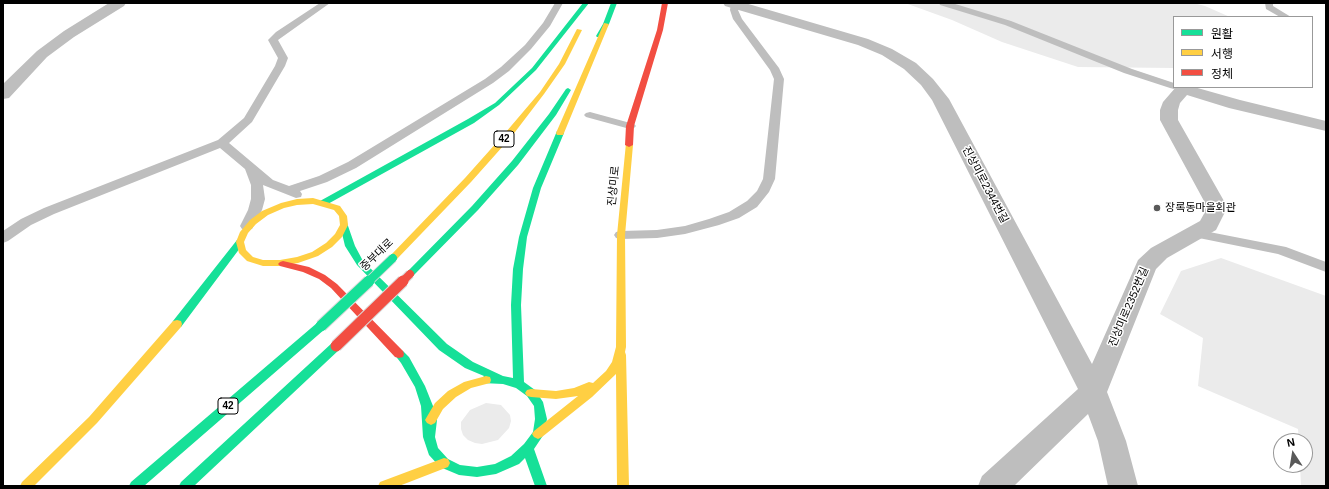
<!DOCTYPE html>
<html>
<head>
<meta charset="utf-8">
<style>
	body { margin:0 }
	#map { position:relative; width:1329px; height:489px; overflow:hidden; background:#fff; font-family:Helvetica,"Noto Sans KR",sans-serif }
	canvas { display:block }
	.frame { position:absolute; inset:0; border:4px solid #000; pointer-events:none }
	.legend { position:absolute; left:1173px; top:16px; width:140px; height:72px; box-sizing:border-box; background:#fff; border:1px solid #999; margin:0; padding:5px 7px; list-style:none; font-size:12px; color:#000 }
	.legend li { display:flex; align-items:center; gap:8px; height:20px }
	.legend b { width:20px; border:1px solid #999 }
	.north { position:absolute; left:1273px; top:433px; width:40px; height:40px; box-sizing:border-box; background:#fff; border:1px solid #999; border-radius:50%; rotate:348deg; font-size:11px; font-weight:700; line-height:16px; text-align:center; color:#000 }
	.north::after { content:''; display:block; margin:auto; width:14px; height:18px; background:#595959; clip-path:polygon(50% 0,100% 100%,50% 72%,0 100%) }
</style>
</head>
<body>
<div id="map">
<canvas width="1329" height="489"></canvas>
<div class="frame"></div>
<ul class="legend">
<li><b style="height:5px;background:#16e098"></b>원활</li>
<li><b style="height:5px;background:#ffcf43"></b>서행</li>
<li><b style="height:5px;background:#f24e42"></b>정체</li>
</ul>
<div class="north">N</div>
</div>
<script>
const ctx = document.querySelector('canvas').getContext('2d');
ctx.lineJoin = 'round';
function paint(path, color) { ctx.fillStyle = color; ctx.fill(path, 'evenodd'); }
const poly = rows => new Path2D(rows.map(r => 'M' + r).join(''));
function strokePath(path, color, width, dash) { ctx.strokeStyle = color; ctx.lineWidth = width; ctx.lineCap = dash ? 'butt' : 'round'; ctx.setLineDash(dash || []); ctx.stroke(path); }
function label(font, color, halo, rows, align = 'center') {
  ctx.font = font + ' Helvetica,"Noto Sans KR",sans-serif'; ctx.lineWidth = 3; ctx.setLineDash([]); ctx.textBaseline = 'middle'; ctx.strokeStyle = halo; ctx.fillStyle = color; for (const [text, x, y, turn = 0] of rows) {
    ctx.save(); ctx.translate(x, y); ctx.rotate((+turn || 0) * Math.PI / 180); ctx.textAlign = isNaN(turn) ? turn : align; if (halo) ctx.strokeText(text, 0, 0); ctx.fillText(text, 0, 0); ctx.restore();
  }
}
paint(poly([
	[905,3,1193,3,1205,6,1230,17,1174,17,1174,68,1078,67,1002,42,952,20],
	[1221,258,1326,296,1326,486,1301,486,1300,465,1305,465,1305,441,1299,441,1298,429,1198,386,1203,338,1160,314,1181,271],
	[486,403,501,405,510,415,511,421,509,428,498,440,482,444,475,443,468,440,463,435,461,429,461,422,470,410]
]), '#ebebeb');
paint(poly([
	[320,3,330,3,278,40,288,58,285,66,252,122,229,143,273,180,289,186,319,176,348,162,485,79,501,67,525,45,543,23,555,3,563,3,550,26,531,49,509,71,493,83,356,168,327,182,300,191,302,194,301,197,296,198,263,185,265,199,262,210,252,229,247,230,242,229,240,226,248,210,251,199,251,185,245,169,220,148,54,214,31,225,8,241,3,243,3,231,21,219,44,208,218,140,244,118,275,66,278,58,268,40,276,32,320,3],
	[731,3,739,3,738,10,742,19,779,68,784,79,775,179,769,192,757,207,739,218,719,225,685,234,657,238,621,239,616,238,614,235,616,232,621,231,657,230,685,226,709,219,729,212,747,201,757,191,763,179,774,79,770,70,733,19,730,10,731,3],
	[939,3,952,3,1011,21,1132,69,1174,83,1174,87,1179,87,1174,89,1170,88,1124,73,1005,25,940,5,939,3],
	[1265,3,1273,3,1273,6,1291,17,1280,17,1266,9,1265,3],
	[590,112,634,124,636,126,634,128,630,129,586,117,584,115,586,113,590,112],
	[1194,229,1286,247,1326,262,1326,272,1278,254,1189,236,1187,233,1189,230,1194,229]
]), '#bebebe');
paint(poly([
	[109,3,126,3,124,6,74,37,47,57,9,98,3,99,3,84,37,51,64,31,109,3],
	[723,3,745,3,868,39,892,49,916,63,933,79,949,99,1092,364,1138,260,1151,248,1200,221,1205,212,1204,201,1160,120,1160,110,1163,102,1176,87,1194,87,1240,100,1326,121,1326,131,1229,108,1187,95,1180,103,1178,110,1178,120,1224,201,1225,212,1216,230,1167,258,1156,269,1107,392,1126,441,1138,486,1108,486,1098,441,1088,414,1014,486,978,486,982,476,1078,389,932,100,921,85,904,69,882,55,858,45,725,6,723,3]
]), '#bebebe');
paint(poly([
	[583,3,589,3,536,70,499,105,474,123,326,205,320,205,319,203,320,201,468,119,495,103,532,68,583,3],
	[611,3,617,3,609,24,601,37,597,37,596,36,603,24,611,3],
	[568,88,571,90,556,115,518,165,478,210,413,276,407,276,405,274,407,272,472,206,512,161,549,114,566,89,568,88],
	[557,131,563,131,564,133,541,188,527,237,523,269,521,305,524,382,535,390,543,402,547,419,544,434,534,449,547,486,535,486,525,458,519,464,496,474,477,477,459,475,440,467,429,455,423,437,421,406,415,387,401,363,394,354,395,351,399,350,403,351,409,357,425,386,433,406,433,416,437,420,435,437,438,448,448,459,460,465,477,467,495,464,511,456,524,444,533,432,535,419,534,406,527,396,516,388,503,384,482,383,481,380,484,376,465,368,439,350,357,265,345,246,340,225,341,223,347,223,355,246,363,261,447,344,473,362,503,376,513,378,511,305,513,269,519,237,533,188,557,131],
	[240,239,244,242,243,244,181,327,173,327,172,324,173,321,237,240,240,239],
	[321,322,325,323,326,326,325,329,144,486,129,486,131,482,317,323,321,322],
	[336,342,340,343,341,346,340,349,194,486,179,486,181,482,332,343,336,342]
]), '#16e098');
paint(poly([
	[604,23,609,24,564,133,563,135,557,135,556,133,604,23],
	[577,29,582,30,565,64,544,94,512,136,471,182,396,260,390,260,388,258,390,256,465,178,506,132,540,92,559,64,577,29],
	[626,143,629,143,633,145,625,235,626,347,625,352,626,355,629,486,617,486,616,374,592,397,542,437,538,439,534,437,532,434,534,431,578,396,556,399,531,397,527,396,525,393,527,390,531,389,556,391,574,388,589,382,593,383,606,371,612,362,616,347,617,235,626,143],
	[313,198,340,206,347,216,348,225,342,237,332,247,318,256,298,263,280,266,263,266,247,261,239,253,236,242,240,232,250,220,262,211,281,203,297,199,313,198],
	[313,204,334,210,339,216,340,225,335,234,326,243,312,252,297,257,280,260,263,260,253,257,246,250,244,242,248,233,256,224,268,215,284,208,297,205,313,204],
	[177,320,181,321,182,324,181,327,97,423,34,486,20,486,22,482,89,417,173,321,177,320],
	[486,376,490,377,491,380,490,383,471,388,456,397,443,409,435,423,431,425,427,423,425,420,435,403,448,391,464,382,486,376],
	[444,458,448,459,450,463,448,467,399,486,378,486,380,482,444,458]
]), '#ffcf43');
paint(poly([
	[662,3,668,3,663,30,634,126,633,145,629,147,625,145,626,126,657,30,662,3],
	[283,261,309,267,325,275,337,284,403,351,404,354,403,357,399,358,395,357,331,288,319,279,303,272,280,266,278,264,280,262,283,261]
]), '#f24e42');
const fastBridgeFar1 = poly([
	[368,282,393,258]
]);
const fastBridge = poly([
	[321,326,369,281]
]);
const jamBridgeFar1 = poly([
	[402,282,410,274]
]);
const jamBridge = poly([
	[336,346,403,281]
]);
strokePath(fastBridgeFar1, '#dbdbdb', 10, []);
strokePath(fastBridge, '#dbdbdb', 13, []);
strokePath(jamBridgeFar1, '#dbdbdb', 10, []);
strokePath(jamBridge, '#dbdbdb', 13, []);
strokePath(fastBridgeFar1, '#16e098', 8);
strokePath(fastBridge, '#16e098', 11);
strokePath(jamBridgeFar1, '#f24e42', 8);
strokePath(jamBridge, '#f24e42', 11);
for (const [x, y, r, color] of [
	[1157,208,4,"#595959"]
]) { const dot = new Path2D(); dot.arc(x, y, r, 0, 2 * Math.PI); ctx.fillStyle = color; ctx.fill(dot); strokePath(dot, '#fff', 1.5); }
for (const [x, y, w] of [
	[504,139,20],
	[228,406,20]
]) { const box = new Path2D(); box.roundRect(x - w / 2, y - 8, w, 16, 3); ctx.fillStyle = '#fff'; ctx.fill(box); strokePath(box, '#000', 1); }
label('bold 10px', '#000', null, [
	["42",504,139],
	["42",228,406]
]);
label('11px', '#000', '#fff', [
	["진상미로2344번길",985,185,62],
	["진상미로",614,186,-84],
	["중부대로",377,255,-44],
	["진상미로2352번길",1129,307,-67]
]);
label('11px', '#000', '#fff', [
	["장록동마을회관",1165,208]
], 'left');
</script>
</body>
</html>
